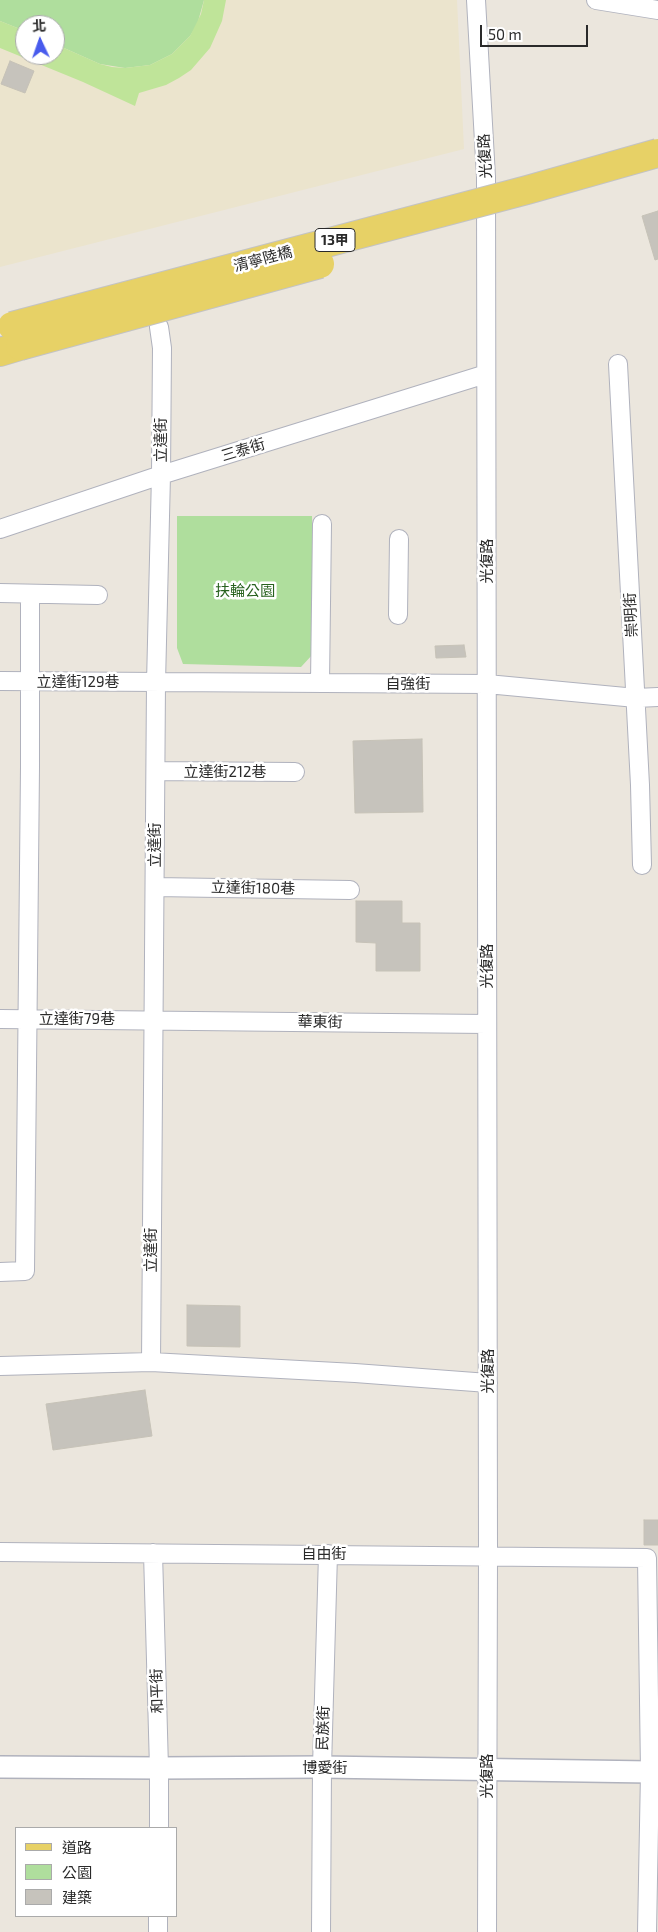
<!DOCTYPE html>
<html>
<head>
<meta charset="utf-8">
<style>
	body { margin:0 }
	#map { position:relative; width:658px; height:1932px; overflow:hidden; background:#ebe6dd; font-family:"Exo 2","Noto Sans TC",sans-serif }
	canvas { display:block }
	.legend { position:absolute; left:15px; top:1827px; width:162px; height:90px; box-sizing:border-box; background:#fff; border:1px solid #aaa; margin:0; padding:6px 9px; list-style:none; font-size:15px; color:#2a2a2a }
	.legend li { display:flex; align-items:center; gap:10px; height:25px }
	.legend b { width:25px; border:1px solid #aaa }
	.north { position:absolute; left:15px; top:15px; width:50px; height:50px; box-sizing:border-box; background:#fff; border:1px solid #aaa; border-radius:50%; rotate:357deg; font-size:14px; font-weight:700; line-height:20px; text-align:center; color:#2a2a2a }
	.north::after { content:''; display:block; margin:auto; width:18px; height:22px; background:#485bed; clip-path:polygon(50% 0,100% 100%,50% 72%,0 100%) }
	.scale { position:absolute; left:480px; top:25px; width:108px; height:22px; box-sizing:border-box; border:2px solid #2a2a2a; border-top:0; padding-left:6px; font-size:15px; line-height:18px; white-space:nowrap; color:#2a2a2a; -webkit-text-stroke:4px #fff; paint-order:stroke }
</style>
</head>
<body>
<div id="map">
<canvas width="658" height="1932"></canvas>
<ul class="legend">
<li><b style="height:6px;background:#e7d166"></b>道路</li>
<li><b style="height:14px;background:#afde9d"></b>公園</li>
<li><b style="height:14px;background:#c6c3bc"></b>建築</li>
</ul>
<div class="north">北</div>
<div class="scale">50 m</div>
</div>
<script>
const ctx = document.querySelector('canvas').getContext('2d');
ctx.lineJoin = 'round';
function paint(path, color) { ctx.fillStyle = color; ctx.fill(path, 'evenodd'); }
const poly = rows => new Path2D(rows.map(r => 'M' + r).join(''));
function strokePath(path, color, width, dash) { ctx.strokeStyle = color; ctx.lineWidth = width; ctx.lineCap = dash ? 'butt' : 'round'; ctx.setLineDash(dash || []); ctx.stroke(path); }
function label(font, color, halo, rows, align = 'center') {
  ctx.font = font + ' "Exo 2","Noto Sans TC",sans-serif'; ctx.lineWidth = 5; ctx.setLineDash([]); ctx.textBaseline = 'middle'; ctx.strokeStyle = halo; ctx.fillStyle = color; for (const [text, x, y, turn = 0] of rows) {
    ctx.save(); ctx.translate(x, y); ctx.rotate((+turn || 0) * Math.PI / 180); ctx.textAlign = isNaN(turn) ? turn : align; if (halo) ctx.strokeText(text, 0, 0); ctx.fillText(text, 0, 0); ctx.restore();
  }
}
paint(poly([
	[0,0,457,0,464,149,0,267],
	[25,25,55,25,55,55,25,55]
]), '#ebe4cd');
paint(poly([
	[0,0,204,0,197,25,190,36,172,54,150,65,125,68,100,64,55,44,55,25,25,25,25,31,0,21],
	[177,516,312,516,313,654,301,667,183,664,177,648]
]), '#afde9d');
paint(poly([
	[204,0,226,0,222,21,210,48,191,70,179,78,166,85,139,93,135,106,83,82,0,48,0,21,25,31,25,55,55,55,55,44,100,64,112,67,125,68,150,65,172,54,190,36,201,14]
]), '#bfe499');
const building = poly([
	[10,61,34,71,25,93,1,84,10,61],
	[658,211,658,259,655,260,642,216,658,211],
	[464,645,466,657,436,658,435,646,464,645],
	[422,739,423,812,355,813,353,741,422,739],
	[356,901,402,901,402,923,420,923,420,971,376,971,376,943,356,942,356,901],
	[187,1305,240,1306,240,1347,187,1346,187,1305],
	[145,1390,152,1436,53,1450,46,1404,145,1390],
	[644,1520,658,1520,658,1545,644,1545,644,1520]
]);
paint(building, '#c6c3bc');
strokePath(building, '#c6c2b7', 1);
const minor = poly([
	[476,0,486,177,488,1555,487,1932],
	[596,0,658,10],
	[618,364,640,785,642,865],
	[0,529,161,475,486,374],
	[0,593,98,595],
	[398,615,399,539],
	[0,681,487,684,636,698,658,697],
	[320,683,322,524],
	[156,771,295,772],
	[155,887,350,890],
	[0,1019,487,1024],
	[0,1272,25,1271,30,767,30,594],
	[151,1362,156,683,161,475,162,348,159,327],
	[0,1366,151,1362,355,1373,488,1383],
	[0,1552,647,1558,650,1772,647,1932],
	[153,1553,159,1768,159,1828],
	[158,1932,158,1916],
	[321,1932,322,1767,328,1554]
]);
const tertiary = poly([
	[0,1767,159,1768,322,1767,650,1772]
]);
const primary = poly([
	[0,352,20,346]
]);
strokePath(minor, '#b0b2bd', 20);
strokePath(tertiary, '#b0b2bd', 24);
strokePath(primary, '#c3c3c3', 30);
strokePath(minor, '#fff', 18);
strokePath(tertiary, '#fff', 21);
strokePath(primary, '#e7d166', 28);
const primaryBridge = poly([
	[12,326,527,190,658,153],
	[20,346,320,264]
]);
strokePath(primaryBridge, '#c3c3c3', 30, []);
strokePath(primaryBridge, '#e7d166', 28);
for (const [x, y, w] of [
	[335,240,40]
]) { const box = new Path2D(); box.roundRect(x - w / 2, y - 11.5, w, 23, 4); ctx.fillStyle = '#fff'; ctx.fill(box); strokePath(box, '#2a2a2a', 1); }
label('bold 14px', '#2a2a2a', null, [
	["13甲",335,240]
]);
label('15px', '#2a2a2a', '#fff', [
	["光復路",485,156,-93],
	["清寧陸橋",263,259,-15],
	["立達街",161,440,-90],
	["三泰街",243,450,-17],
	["光復路",487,561,-90],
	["崇明街",631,615,-93],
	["立達街129巷",78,682],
	["自強街",408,684],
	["立達街212巷",225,772],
	["立達街",155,845,-90],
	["立達街180巷",253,888,1],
	["光復路",487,966,-90],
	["立達街79巷",77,1019],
	["華東街",320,1022,1],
	["立達街",151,1250,-90],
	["光復路",488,1371,-90],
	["自由街",324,1554],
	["和平街",157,1691,-92],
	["民族街",323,1728,-88],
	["博愛街",325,1768],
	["光復路",487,1776,-90]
]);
label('15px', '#28621f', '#fff', [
	["扶輪公園",245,591]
]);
</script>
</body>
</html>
